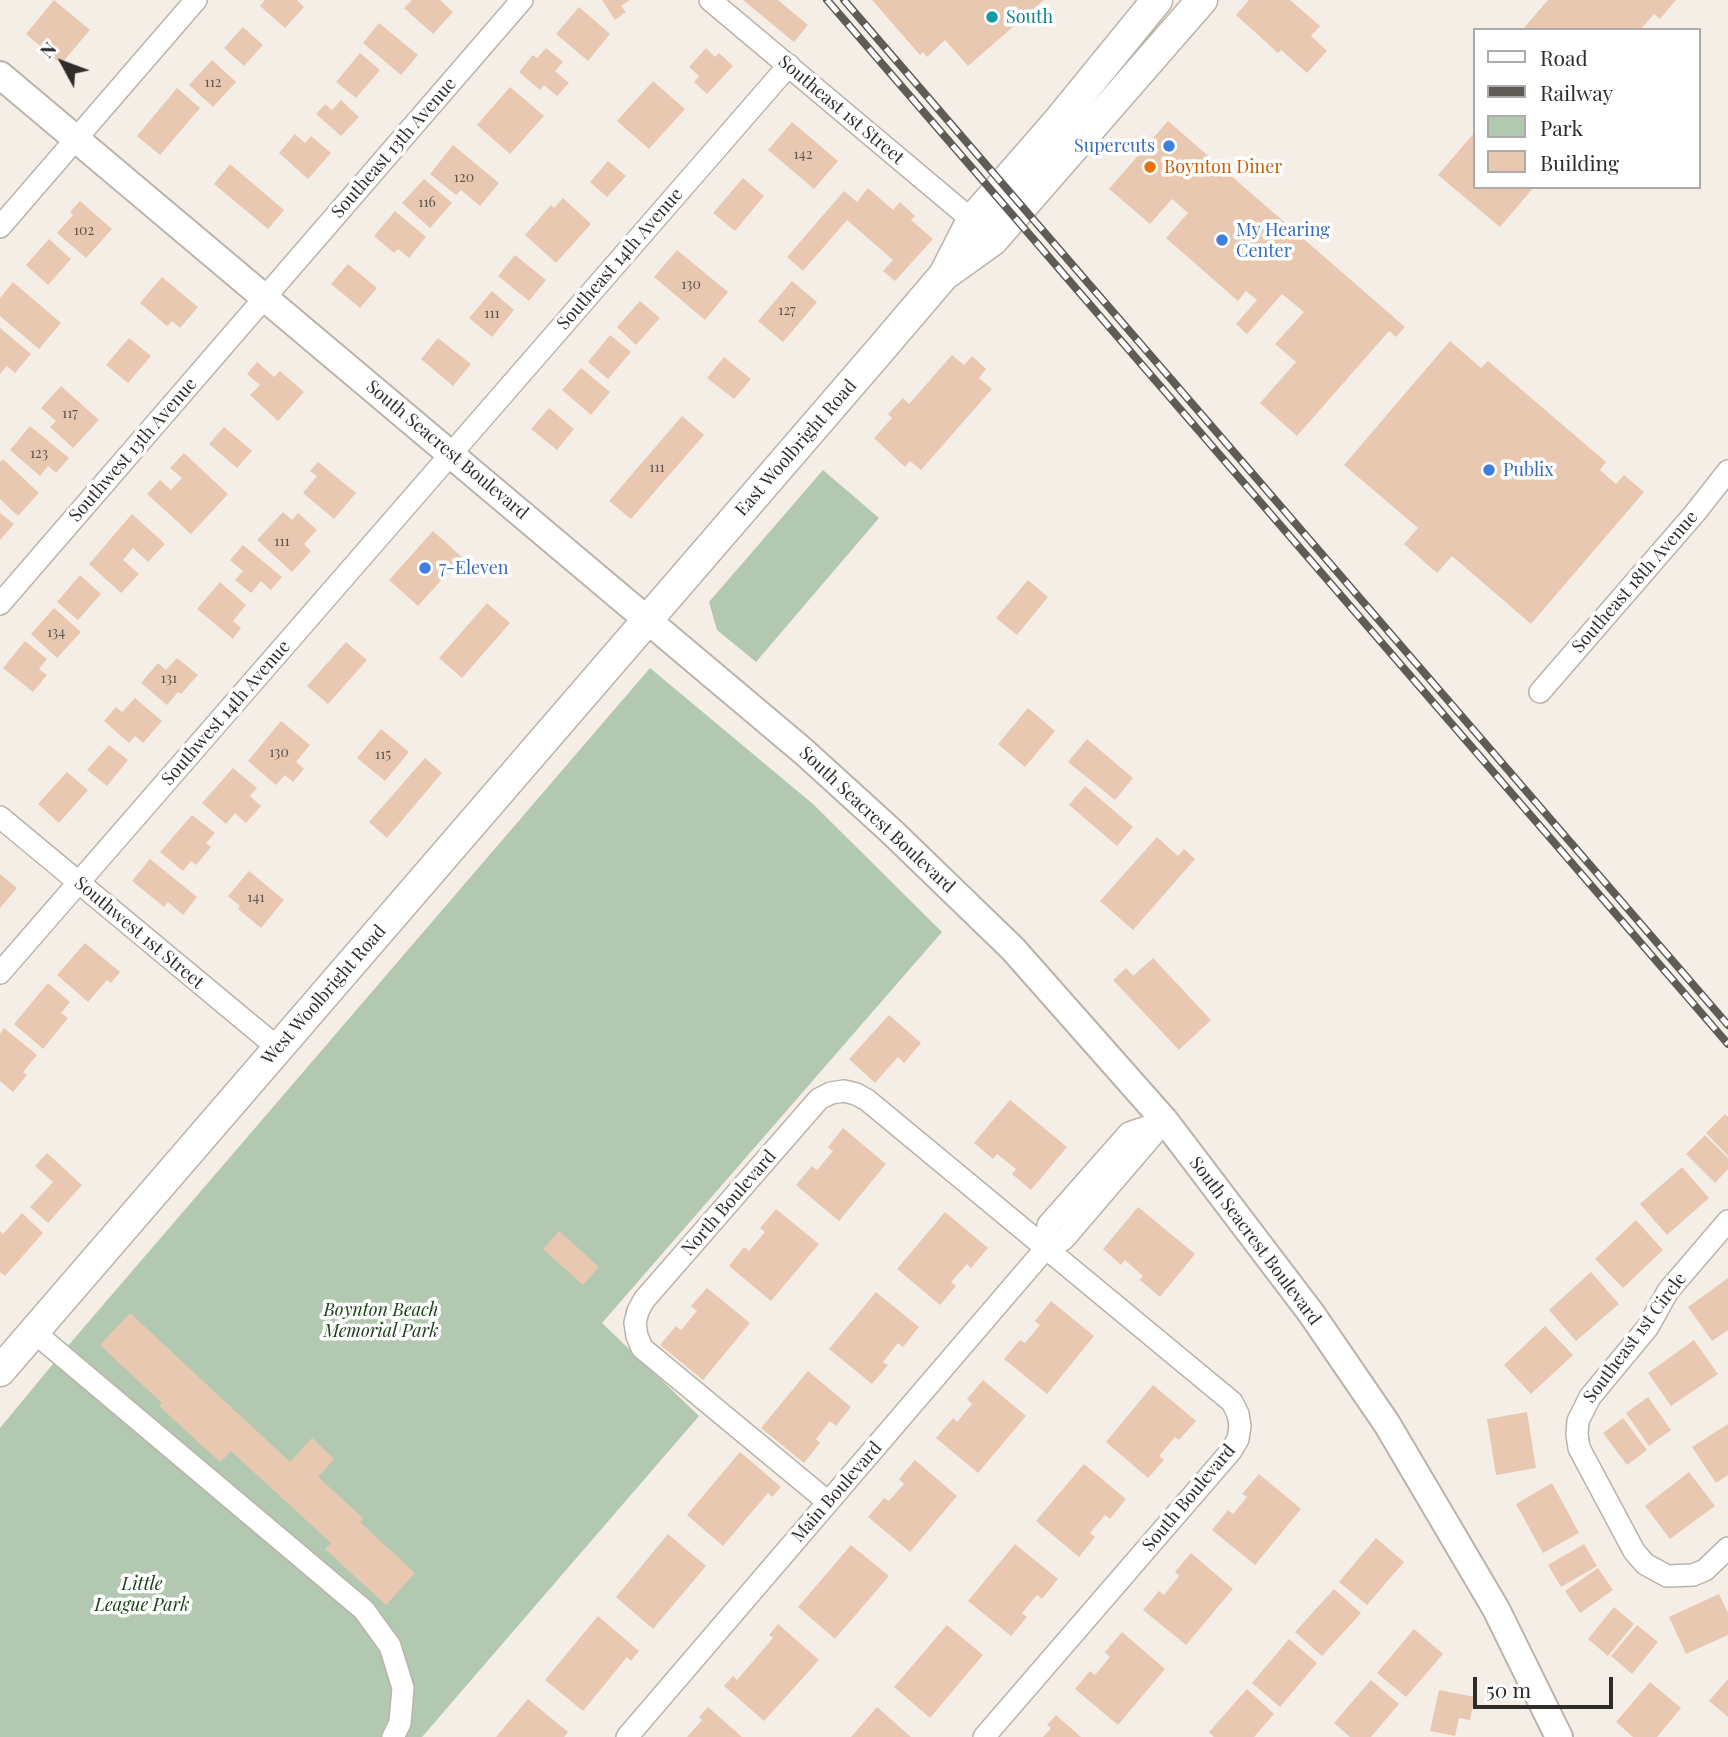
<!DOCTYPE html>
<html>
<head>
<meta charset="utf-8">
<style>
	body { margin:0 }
	#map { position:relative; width:1728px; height:1737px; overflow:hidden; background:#f5eee6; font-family:"Playfair Display",serif }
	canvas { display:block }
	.legend { position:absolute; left:1473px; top:28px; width:228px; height:161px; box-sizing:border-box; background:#fff; border:2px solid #acabaa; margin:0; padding:9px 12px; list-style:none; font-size:21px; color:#2f2d2a }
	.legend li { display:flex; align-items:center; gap:14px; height:35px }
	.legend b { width:35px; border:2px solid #acabaa }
	.north { position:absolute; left:28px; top:28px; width:70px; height:70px; -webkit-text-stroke:5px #fff; paint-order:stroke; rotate:311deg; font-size:19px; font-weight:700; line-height:28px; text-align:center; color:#2f2d2a }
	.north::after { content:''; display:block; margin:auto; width:24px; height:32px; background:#2f2d2a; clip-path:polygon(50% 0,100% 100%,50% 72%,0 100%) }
	.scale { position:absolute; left:1473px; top:1677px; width:140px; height:32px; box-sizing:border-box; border:4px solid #2f2d2a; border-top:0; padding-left:9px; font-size:21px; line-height:24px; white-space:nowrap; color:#2f2d2a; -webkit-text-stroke:5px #fff; paint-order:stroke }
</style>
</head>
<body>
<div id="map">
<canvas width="1728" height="1737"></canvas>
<ul class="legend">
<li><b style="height:9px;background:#fff"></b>Road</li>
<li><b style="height:9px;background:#5f5c57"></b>Railway</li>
<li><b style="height:19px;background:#b3c8b0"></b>Park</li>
<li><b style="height:19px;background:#e9c8b1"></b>Building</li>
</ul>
<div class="north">N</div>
<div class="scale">50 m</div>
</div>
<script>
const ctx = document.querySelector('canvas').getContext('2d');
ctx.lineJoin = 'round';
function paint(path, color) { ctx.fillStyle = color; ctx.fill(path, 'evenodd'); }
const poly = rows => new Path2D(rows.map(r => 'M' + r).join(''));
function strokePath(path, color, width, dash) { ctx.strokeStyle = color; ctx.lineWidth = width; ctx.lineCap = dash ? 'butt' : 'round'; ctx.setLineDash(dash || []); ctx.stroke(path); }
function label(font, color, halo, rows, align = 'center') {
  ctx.font = font + ' "Playfair Display",serif'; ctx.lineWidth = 7; ctx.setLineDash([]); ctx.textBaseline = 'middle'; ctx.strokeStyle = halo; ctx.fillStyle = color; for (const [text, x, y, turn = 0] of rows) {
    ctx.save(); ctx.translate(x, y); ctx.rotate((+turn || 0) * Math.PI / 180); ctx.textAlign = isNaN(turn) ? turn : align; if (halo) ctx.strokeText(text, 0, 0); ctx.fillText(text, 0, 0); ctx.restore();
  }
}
paint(poly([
	[823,470,879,518,756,662,717,630,709,602],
	[650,668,813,804,942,932,602,1323,699,1416,422,1737,0,1737,0,1428,67,1347]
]), '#b3c8b0');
paint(poly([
	[54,0,90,30,61,64,26,34],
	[265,0,297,0,304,7,285,28,260,6],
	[412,0,440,0,453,12,433,34,404,8],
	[602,0,630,0,621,6,626,12,615,20],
	[743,0,778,0,808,25,794,42],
	[872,0,1044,0,968,66,945,40,927,57,923,52,920,55],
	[1249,0,1290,0,1320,26,1311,36,1327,51,1307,73,1281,50,1278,53,1236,15],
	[1548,0,1676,0,1660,19,1654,14,1640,30,1522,30],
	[579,7,610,34,588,61,556,34],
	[379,23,418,55,401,75,363,43],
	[243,27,263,45,244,66,224,48],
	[546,48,563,62,555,71,569,83,557,96,544,85,540,90,519,72,533,55,537,58],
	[706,48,715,57,719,53,733,66,707,94,694,82,699,76,689,67],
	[360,53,380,70,356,98,336,82],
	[212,60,236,82,213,107,189,85],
	[653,81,685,109,649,149,617,121],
	[510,87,544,116,510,154,477,125],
	[177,88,200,108,160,155,137,136],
	[341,100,359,117,341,136,316,114,325,104,332,110],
	[1168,121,1405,327,1396,337,1389,331,1297,436,1260,403,1296,362,1275,344,1304,312,1282,294,1247,334,1236,324,1257,300,1246,291,1238,301,1166,238,1188,213,1172,199,1150,224,1109,189],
	[792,122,838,161,814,189,768,150],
	[1474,133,1474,187,1534,187,1500,227,1438,175],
	[295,134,305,143,311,136,331,153,308,179,279,153],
	[453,145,499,183,480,206,461,190,456,195,430,174],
	[608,161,626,176,607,197,590,182],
	[230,164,284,210,268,229,214,184],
	[743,178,764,196,735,231,713,213],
	[424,179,452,203,430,228,402,203],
	[868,188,893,210,900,202,915,216,911,220,933,239,895,281,883,271,893,260,847,220,803,271,787,257,844,191,857,202],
	[563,198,591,224,556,263,525,235,551,205,554,208],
	[80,201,112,229,86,258,57,233,73,215,70,212],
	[395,211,426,237,409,258,398,249,394,253,374,236],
	[49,239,71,259,48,285,26,265],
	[677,250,728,292,705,320,654,277],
	[515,255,546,280,529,301,498,276],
	[348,264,377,288,360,308,331,284],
	[162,277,198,307,180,328,172,321,167,326,140,303],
	[792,281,817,302,783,342,758,321],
	[13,282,61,323,39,349,0,316,0,298],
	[492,291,514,310,492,337,469,318],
	[640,301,660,318,636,345,617,327],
	[0,328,31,354,15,373,7,366,0,374],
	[610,335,631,352,608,379,588,362],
	[129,338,151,356,128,383,106,365],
	[438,338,471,364,453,386,421,359],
	[1450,341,1481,368,1488,361,1606,462,1600,470,1616,484,1624,475,1644,492,1531,624,1452,556,1437,573,1404,544,1418,528,1344,465],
	[952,355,964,365,972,356,986,369,979,378,992,389,921,470,910,461,905,467,874,438,892,418,888,414,903,398,909,404],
	[724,357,751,379,734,399,707,378],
	[257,362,274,377,280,371,304,392,278,421,250,395,260,385,247,374],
	[581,368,610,392,591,415,562,390],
	[61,386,99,420,73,448,50,427,56,421,41,408],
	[549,408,574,429,557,450,531,429],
	[682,416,704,435,631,519,609,501],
	[30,426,69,458,56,473,48,466,40,476,10,450],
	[224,427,252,451,237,468,209,444],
	[184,453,228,494,191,534,147,494,160,480,171,490,182,478,170,468],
	[3,459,39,493,18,516,0,499,0,462],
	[318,462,356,493,334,519,303,493,317,476,310,471],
	[283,512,292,520,298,513,317,530,304,544,311,551,292,572,257,540],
	[0,513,14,524,0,540],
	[132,514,165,544,148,562,133,548,123,560,139,574,121,593,89,564],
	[433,531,462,557,418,606,389,580],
	[243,545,282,577,271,590,261,581,251,593,235,580,243,571,230,560],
	[80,575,101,594,78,620,57,602],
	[1028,580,1048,597,1017,635,996,618],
	[220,582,246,605,233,621,241,628,233,639,197,609],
	[487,603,510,623,462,678,439,658],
	[54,608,81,632,57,658,31,634],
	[25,641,47,659,39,669,47,675,33,692,3,668],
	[346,642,367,660,328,704,307,686],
	[177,658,198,675,181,694,178,692,167,705,141,683,158,663,166,670],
	[135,698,162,721,143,743,135,736,129,743,104,721,116,707,122,712],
	[1028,708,1055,731,1025,767,998,744],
	[281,721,310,745,296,762,304,769,293,782,285,775,276,785,248,761],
	[381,729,409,752,385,781,357,758],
	[1087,739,1133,778,1115,800,1068,762],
	[109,745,128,760,107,786,87,770],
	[425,758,442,773,387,838,369,822],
	[233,768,257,788,250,796,261,806,246,823,235,813,226,824,202,803],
	[67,772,88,790,59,823,38,804],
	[1085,786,1133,827,1117,846,1069,805],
	[192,815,215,833,206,843,211,847,196,865,191,861,183,871,160,852],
	[1157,837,1178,856,1184,849,1195,859,1133,930,1100,901],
	[150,859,197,897,183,915,168,902,164,907,132,881],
	[249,871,284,900,261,928,238,909,240,906,228,896],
	[0,874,17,888,0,908],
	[85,943,120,972,111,983,107,980,88,1002,57,975],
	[1153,958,1211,1020,1179,1050,1113,980,1126,968,1133,976],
	[48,983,70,1002,61,1013,68,1018,43,1049,14,1024],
	[889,1015,921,1043,904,1063,898,1057,875,1083,849,1059],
	[4,1028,37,1055,23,1072,27,1075,13,1092,0,1081,0,1034],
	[1010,1100,1067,1147,1031,1190,1012,1174,1016,1169,997,1154,993,1159,974,1143],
	[1725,1114,1728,1117,1728,1156,1706,1133],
	[843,1128,886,1164,839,1221,796,1185,812,1166,817,1170,833,1151,828,1147],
	[1705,1135,1728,1158,1728,1169,1715,1183,1686,1154],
	[47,1153,82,1185,48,1223,30,1207,53,1182,35,1166],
	[1682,1167,1709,1198,1667,1235,1640,1204],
	[1138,1207,1195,1254,1160,1297,1140,1280,1143,1276,1125,1260,1121,1265,1103,1249],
	[776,1209,819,1244,771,1301,729,1266,744,1247,749,1251,765,1232,760,1228],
	[945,1212,988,1248,971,1268,967,1264,951,1282,956,1286,940,1305,897,1269],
	[22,1213,43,1233,5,1276,0,1272,0,1231,3,1234],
	[1636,1220,1663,1250,1623,1288,1595,1259],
	[559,1231,599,1267,583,1285,543,1249],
	[1591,1272,1619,1304,1576,1341,1549,1310],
	[1728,1278,1728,1330,1712,1341,1688,1307],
	[707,1288,750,1323,703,1380,660,1345,676,1326,681,1330,697,1311,691,1306],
	[876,1292,919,1327,903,1347,898,1343,883,1362,888,1365,872,1384,829,1349],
	[1051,1301,1094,1336,1047,1394,1004,1359,1020,1340,1025,1343,1040,1325,1035,1321],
	[130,1313,290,1462,312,1438,334,1459,318,1477,363,1518,360,1522,415,1573,386,1605,325,1549,331,1543,231,1451,220,1462,159,1406,162,1403,100,1345],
	[1545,1326,1573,1355,1531,1394,1504,1365],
	[1694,1340,1718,1374,1671,1406,1648,1373],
	[808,1371,851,1407,836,1426,830,1421,816,1439,820,1443,804,1463,761,1428],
	[983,1380,1026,1416,978,1473,936,1438,953,1418,957,1422,972,1404,967,1399],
	[1153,1385,1196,1421,1179,1440,1175,1437,1159,1456,1164,1460,1148,1478,1106,1442],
	[1648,1397,1671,1430,1649,1446,1626,1413],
	[1527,1412,1536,1468,1496,1475,1487,1419],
	[1623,1418,1647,1450,1627,1465,1603,1433],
	[1728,1424,1728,1475,1716,1483,1692,1447],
	[740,1452,781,1487,772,1497,768,1493,723,1546,687,1515],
	[915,1460,957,1496,910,1552,868,1517,884,1498,889,1501,904,1484,899,1479],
	[1084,1464,1126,1499,1110,1519,1105,1515,1090,1533,1095,1537,1079,1557,1036,1521],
	[1689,1472,1715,1506,1670,1539,1645,1506],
	[1259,1474,1301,1509,1255,1565,1212,1530,1228,1510,1233,1514,1247,1497,1242,1494],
	[1552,1483,1579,1533,1543,1553,1516,1504],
	[668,1534,706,1566,653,1629,616,1597],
	[1376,1538,1404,1562,1367,1605,1339,1582],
	[1015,1544,1058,1579,1042,1599,1037,1595,1022,1613,1027,1617,1011,1636,968,1601],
	[1584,1544,1597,1566,1561,1587,1548,1565],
	[851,1545,889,1576,835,1639,798,1607],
	[1191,1553,1233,1589,1186,1645,1143,1610,1159,1591,1164,1595,1179,1576,1175,1572],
	[1598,1568,1613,1590,1580,1613,1565,1591],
	[1334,1589,1361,1613,1322,1656,1295,1632],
	[1719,1594,1728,1613,1728,1635,1686,1654,1669,1617],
	[1614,1607,1634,1624,1608,1656,1588,1639],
	[598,1616,639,1651,631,1661,627,1657,583,1711,545,1680],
	[778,1624,819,1660,764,1721,724,1686,733,1676,737,1680,773,1638,769,1635],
	[947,1625,983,1655,930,1718,894,1687],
	[1637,1625,1658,1642,1632,1674,1611,1656],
	[1414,1629,1443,1654,1406,1697,1377,1673],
	[1122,1632,1165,1669,1118,1725,1075,1689,1090,1671,1095,1675,1110,1657,1105,1652],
	[1289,1639,1317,1663,1280,1707,1252,1683],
	[1728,1679,1728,1717,1709,1701],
	[1371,1680,1399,1704,1371,1737,1350,1737,1334,1723],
	[1650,1682,1681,1708,1657,1737,1633,1737,1616,1722],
	[1247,1689,1274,1714,1254,1737,1214,1737,1209,1732],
	[1439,1690,1475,1697,1470,1720,1459,1718,1455,1736,1430,1731],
	[528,1699,568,1732,564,1737,496,1737],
	[708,1707,742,1737,687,1737,702,1720,699,1717],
	[877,1707,911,1737,851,1737],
	[1056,1715,1081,1737,1043,1737,1051,1728,1047,1725]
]), '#e9c8b1');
const minor = poly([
	[710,0,972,220],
	[0,227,196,0],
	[0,604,522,0],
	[1540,692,1695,513,1728,471],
	[0,817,278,1048],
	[0,973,789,65],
	[1728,1221,1668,1291,1648,1327,1590,1397,1578,1421,1577,1434,1579,1448,1634,1551,1645,1564,1667,1576,1693,1575,1705,1570,1728,1548],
	[1046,1248,1048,1225,1129,1133,1165,1121],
	[34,1332,364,1610,390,1646,403,1688,400,1723,393,1737],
	[828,1502,642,1348,637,1336,635,1323,638,1311,644,1300,819,1099,831,1093,844,1091,856,1094,867,1100,1232,1402,1238,1414,1240,1426,1238,1439,1231,1451,984,1737],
	[627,1737,1046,1248,1064,1239,1165,1121]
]);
const tertiary = poly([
	[0,75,803,751,891,831,1013,949,1165,1121,1311,1313,1387,1424,1496,1609,1559,1737]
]);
const secondary = poly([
	[947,273,993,240,1202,0],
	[0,1371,881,349,944,275,972,220,1060,119,1157,0]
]);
strokePath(minor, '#bab3ab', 24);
strokePath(tertiary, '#bab3ab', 30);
strokePath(secondary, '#bab3ab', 33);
strokePath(minor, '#fff', 21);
strokePath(tertiary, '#fff', 26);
strokePath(secondary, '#fff', 30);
const rail = poly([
	[827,0,1728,1044],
	[844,0,1728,1025]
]);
strokePath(rail, '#5f5c57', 8);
strokePath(rail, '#fff', 5, [16]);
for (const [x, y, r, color] of [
	[992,17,7,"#0f9aa8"],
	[1169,146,7,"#3f7fe0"],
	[1150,167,7,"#e8710a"],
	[1222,240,7,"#3f7fe0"],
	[1489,470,7,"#3f7fe0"],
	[425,568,7,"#3f7fe0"]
]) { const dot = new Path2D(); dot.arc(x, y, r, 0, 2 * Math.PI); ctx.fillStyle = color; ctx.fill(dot); strokePath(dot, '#fff', 2.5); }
label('14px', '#5e544c', null, [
	["112",213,83],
	["142",803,155],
	["120",464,178],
	["116",427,203],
	["102",84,231],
	["130",691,285],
	["127",787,311],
	["111",492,314],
	["117",70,414],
	["123",39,454],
	["111",657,468],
	["111",282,542],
	["134",56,633],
	["131",169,679],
	["130",279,753],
	["115",383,755],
	["141",256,898]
]);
label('18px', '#0d838f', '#fff', [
	["South",1006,17]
], 'left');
label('18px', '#2f2d2a', '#fff', [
	["Southeast 1st Street",841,110,40],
	["Southeast 13th Avenue",394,148,-49],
	["Southeast 14th Avenue",620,259,-49],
	["East Woolbright Road",796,448,-49],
	["Southwest 13th Avenue",133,450,-49],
	["South Seacrest Boulevard",447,450,40],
	["Southeast 18th Avenue",1635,582,-49],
	["Southwest 14th Avenue",226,713,-49],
	["South Seacrest Boulevard",877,820,43],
	["Southwest 1st Street",139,933,40],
	["West Woolbright Road",324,995,-49],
	["North Boulevard",729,1203,-49],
	["South Seacrest Boulevard",1255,1241,53],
	["Southeast 1st Circle",1635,1338,-53],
	["Main Boulevard",837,1492,-49],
	["South Boulevard",1189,1498,-50]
]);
label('18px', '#366cbe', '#fff', [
	["Supercuts",1155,146,"right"],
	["My Hearing",1236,230],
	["Center",1236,251],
	["Publix",1503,470],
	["7-Eleven",439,568]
], 'left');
label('18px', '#c56008', '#fff', [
	["Boynton Diner",1164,167]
], 'left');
label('italic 18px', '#1b4018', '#fff', [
	["Boynton Beach",381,1310],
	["Memorial Park",381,1331],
	["Little",142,1584],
	["League Park",142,1605]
]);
</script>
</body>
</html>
